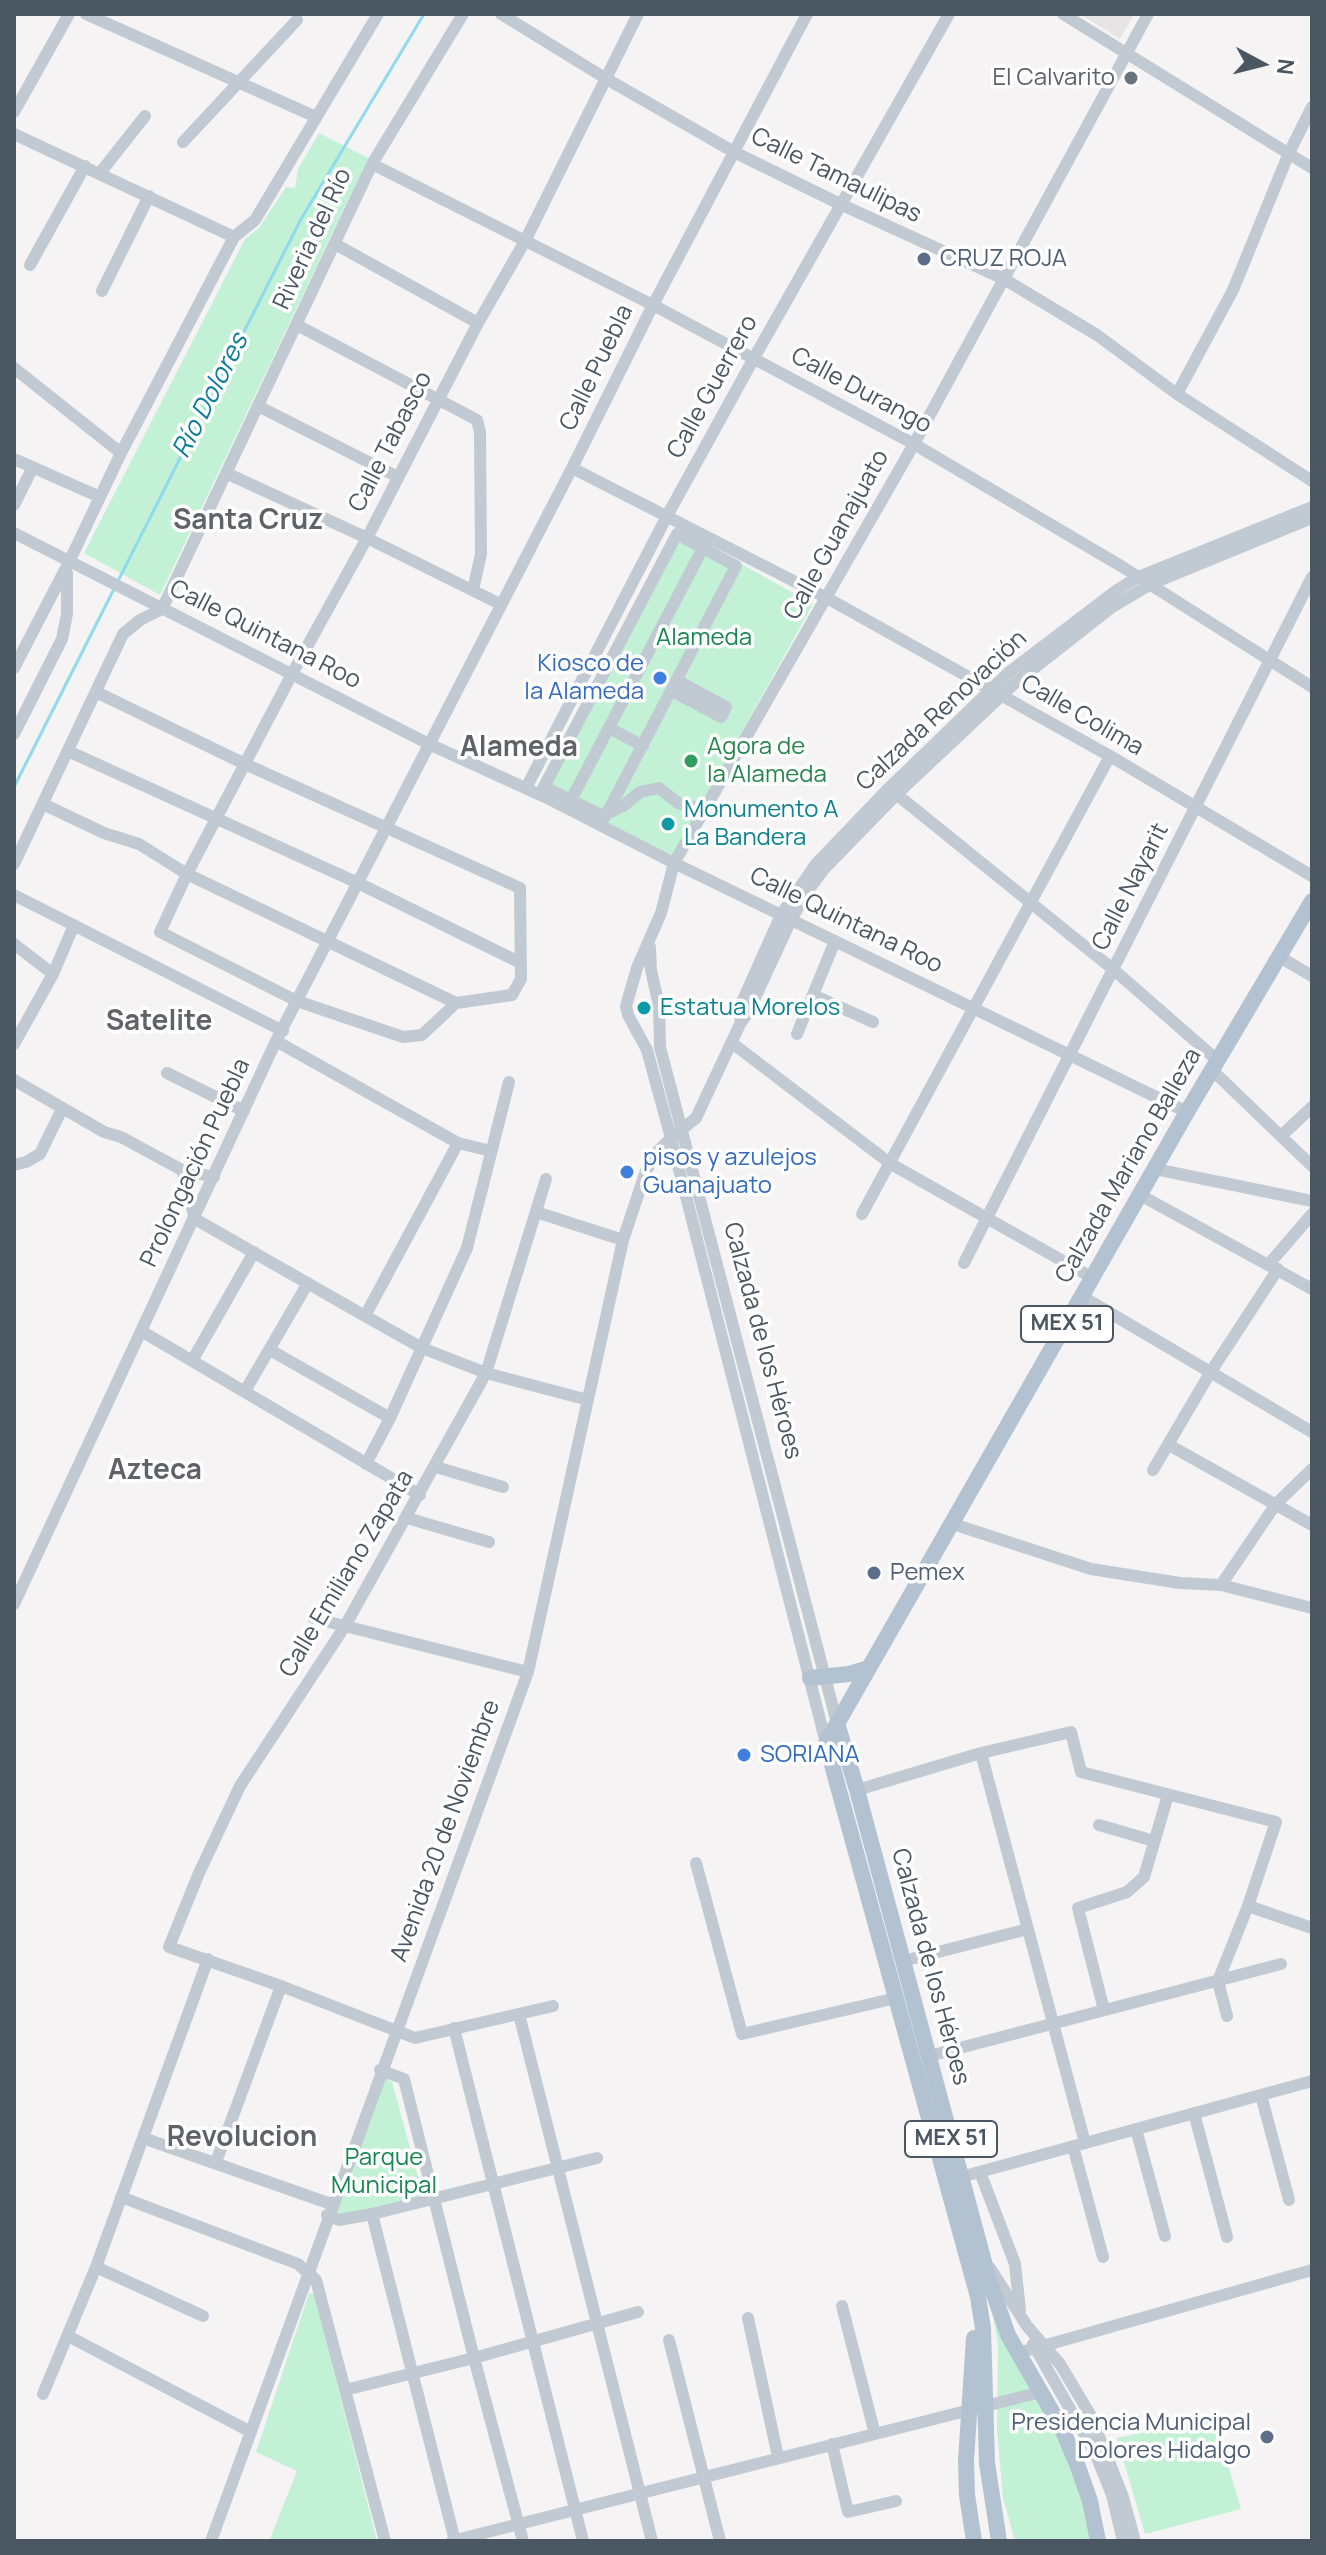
<!DOCTYPE html>
<html>
<head>
<meta charset="utf-8">
<style>
	body { margin:0 }
	#map { position:relative; width:1326px; height:2555px; overflow:hidden; background:#f5f3f3; font-family:Manrope,sans-serif }
	canvas { display:block }
	.frame { position:absolute; inset:0; border:16px solid #4a5661; pointer-events:none }
	.north { position:absolute; left:1222px; top:24px; width:80px; height:80px; -webkit-text-stroke:6px #fff; paint-order:stroke; rotate:97deg; font-size:22px; font-weight:700; line-height:32px; text-align:center; color:#4a5661 }
	.north::after { content:''; display:block; margin:auto; width:28px; height:36px; background:#4a5661; clip-path:polygon(50% 0,100% 100%,50% 72%,0 100%) }
</style>
</head>
<body>
<div id="map">
<canvas width="1326" height="2555"></canvas>
<div class="frame"></div>
<div class="north">N</div>
</div>
<script>
const ctx = document.querySelector('canvas').getContext('2d');
ctx.lineJoin = 'round';
function paint(path, color) { ctx.fillStyle = color; ctx.fill(path, 'evenodd'); }
const poly = rows => new Path2D(rows.map(r => 'M' + r).join(''));
function strokePath(path, color, width, dash) { ctx.strokeStyle = color; ctx.lineWidth = width; ctx.lineCap = dash ? 'butt' : 'round'; ctx.setLineDash(dash || []); ctx.stroke(path); }
function label(font, color, halo, rows, align = 'center') {
  ctx.font = font + ' Manrope,sans-serif'; ctx.lineWidth = 7; ctx.setLineDash([]); ctx.textBaseline = 'middle'; ctx.strokeStyle = halo; ctx.fillStyle = color; for (const [text, x, y, turn = 0] of rows) {
    ctx.save(); ctx.translate(x, y); ctx.rotate((+turn || 0) * Math.PI / 180); ctx.textAlign = isNaN(turn) ? turn : align; if (halo) ctx.strokeText(text, 0, 0); ctx.fillText(text, 0, 0); ctx.restore();
  }
}
paint(poly([
	[1080,14,1134,14,1120,39]
]), '#e6e4e5');
paint(poly([
	[319,133,368,158,160,595,84,553,245,239,259,228,286,187,295,188,298,169],
	[675,527,813,604,673,856,536,788],
	[383,2077,392,2082,423,2195,347,2216,334,2213],
	[988,2288,1038,2391,1087,2504,1094,2541,1015,2541,1003,2498,997,2430,998,2344],
	[309,2293,314,2294,377,2541,269,2541,297,2471,256,2452],
	[1214,2417,1241,2509,1145,2534,1117,2438]
]), '#c3f1d5');
strokePath(poly([
	[118,581,301,219,424,14],
	[14,787,115,587]
]), '#90daee', 3);
strokePath(poly([
	[86,14,316,117],
	[501,14,605,78,734,152,840,204,1004,279,1097,335,1177,394,1312,481],
	[1063,14,1312,168],
	[14,112,69,14],
	[14,134,234,237],
	[183,142,297,20],
	[372,164,653,305,914,444,1121,566,1312,687],
	[100,173,145,116],
	[335,244,478,323],
	[30,265,85,166],
	[102,291,149,196],
	[297,325,477,420,480,432,481,554,473,590],
	[14,368,121,453],
	[1177,394,1233,290,1289,153,1312,107],
	[258,406,398,477],
	[14,459,100,497],
	[572,468,827,598,1110,756,1312,876],
	[226,473,367,538,500,604],
	[14,505,33,467],
	[14,533,429,744,547,798,674,863,1187,1112],
	[677,534,736,566,605,817,544,787,677,534],
	[14,668,69,562,121,453,234,237,255,220,378,14],
	[672,691,721,717,726,707,678,681],
	[609,728,643,746],
	[14,734,62,639,67,614,67,573],
	[68,751,358,883,519,962],
	[526,788,667,516,754,358,949,14],
	[890,789,1114,970,1217,1060],
	[571,800,705,544],
	[43,804,104,833,139,844,187,874,456,1003,512,995,521,979,520,888,245,764,96,692],
	[607,814,623,806,640,792,659,788,678,803,705,810],
	[14,864,123,634,140,620,162,609,372,164,463,14],
	[14,895,283,1031],
	[14,944,53,974],
	[650,947,651,970,659,1006,660,1047,837,1723],
	[1278,956,1312,976],
	[813,995,873,1022],
	[456,1003,422,1035,403,1037,297,1001,160,932,187,874,292,674,367,538,478,323,525,241,638,14],
	[741,1022,739,1009,781,915,816,864,889,788,1008,673,1117,590,1138,577,1312,507],
	[797,1034,835,941],
	[276,1041,458,1143,491,1151],
	[732,1043,891,1164,1093,1278],
	[14,1044,53,974,74,925],
	[1211,1069,1312,1166],
	[167,1073,244,1111],
	[14,1080,104,1132,121,1137,182,1170,214,1177],
	[1281,1136,1312,1107],
	[14,1165,26,1162,40,1154,62,1109],
	[1155,1169,1312,1201],
	[182,1170,195,1219,365,1316,422,1348,486,1373,588,1400],
	[546,1179,486,1373,345,1626,240,1786,199,1873,169,1947,281,1986,415,2038,553,2006],
	[1140,1195,1312,1289],
	[536,1212,623,1240],
	[862,1214,1110,756],
	[964,1263,1312,577],
	[1269,1264,1312,1214],
	[1083,1297,1312,1432],
	[365,1316,458,1143],
	[143,1332,420,1495],
	[270,1350,390,1418],
	[192,1361,254,1252],
	[245,1391,308,1283],
	[1169,1445,1312,1525],
	[366,1464,390,1418,467,1248,509,1082],
	[436,1467,503,1487],
	[1153,1470,1210,1373,1278,1269],
	[407,1518,489,1542],
	[953,1524,1091,1569,1180,1583,1221,1585,1312,1608],
	[1221,1585,1276,1504,1312,1469],
	[14,1604,276,1041,572,468,653,305,807,14],
	[313,1618,528,1672],
	[826,1743,671,1138,647,1050,628,1015,626,1006,637,968,661,913,674,863,914,444,1148,14],
	[981,1753,1085,2143],
	[857,1790,981,1753,1071,1732,1081,1772,1276,1822,1248,1906,1218,1981,1227,2016],
	[1099,1825,1154,1841],
	[696,1863,742,2034,896,1998],
	[1248,1906,1312,1928],
	[903,1961,1028,1929],
	[1104,2010,1078,1908,1127,1892,1144,1877,1168,1795],
	[519,2014,652,2541],
	[454,2028,583,2541],
	[929,2056,1281,1964],
	[380,2070,404,2079,474,2358,523,2541],
	[1261,2095,1289,2200],
	[1194,2113,1227,2237],
	[1136,2129,1165,2236],
	[143,2138,331,2204],
	[1073,2146,1103,2257],
	[216,2162,281,1986],
	[980,2172,1015,2264,1020,2310],
	[961,2177,1312,2081],
	[121,2197,298,2264,316,2280,385,2541],
	[372,2214,455,2541],
	[327,2215,339,2220,372,2214,597,2158],
	[96,2267,203,2316],
	[990,2268,1027,2326,1060,2364,1091,2416,1123,2497,1135,2541],
	[842,2306,875,2434],
	[748,2318,778,2457],
	[68,2336,251,2432],
	[669,2340,720,2541],
	[1033,2344,1095,2453,1112,2495,1123,2541],
	[1018,2353,1312,2270],
	[345,2390,474,2358,638,2312],
	[43,2394,96,2267,208,1959],
	[832,2444,848,2512,896,2501],
	[211,2541,528,1672,623,1240,646,1171,657,1152,671,1138,696,1118,741,1022,748,1013,791,920,807,892,824,869,896,795,1014,684,1112,607,1151,584,1312,518],
	[452,2541,1041,2392]
]), '#c1cad2', 12);
strokePath(poly([
	[810,1678,849,1674,869,1668],
	[837,1723,857,1790,989,2280,1008,2335,1062,2429,1077,2464,1090,2501,1098,2541],
	[974,2541,967,2495,966,2461,974,2338],
	[999,2541,987,2463,983,2328,978,2297,826,1743,1187,1112,1312,901]
]), '#b3c2d1', 16);
for (const [x, y, r, color] of [
	[1131,78,8,"#6b7280"],
	[924,259,8,"#5c6f8a"],
	[660,678,8,"#3f7fe0"],
	[691,761,8,"#2e9e5b"],
	[668,824,8,"#0f9aa8"],
	[644,1008,8,"#0f9aa8"],
	[627,1172,8,"#3f7fe0"],
	[874,1573,8,"#5c6f8a"],
	[744,1755,8,"#3f7fe0"],
	[1267,2437,8,"#5c6f8a"]
]) { const dot = new Path2D(); dot.arc(x, y, r, 0, 2 * Math.PI); ctx.fillStyle = color; ctx.fill(dot); strokePath(dot, '#fff', 3); }
for (const [x, y, w] of [
	[1067,1324,92],
	[951,2139,92]
]) { const box = new Path2D(); box.roundRect(x - w / 2, y - 18, w, 36, 6); ctx.fillStyle = '#fff'; ctx.fill(box); strokePath(box, '#4a5661', 2); }
label('bold 22px', '#4a5661', null, [
	["MEX 51",1067,1324],
	["MEX 51",951,2139]
]);
label('24px', '#5b616d', '#fff', [
	["El Calvarito",1115,78]
], 'right');
label('24px', '#4a5661', '#fff', [
	["Calle Tamaulipas",836,176,26],
	["Riveria del Río",313,239,-65],
	["Calle Puebla",597,368,-64],
	["Calle Guerrero",713,387,-61],
	["Calle Durango",861,391,28],
	["Calle Tabasco",391,442,-63],
	["Calle Guanajuato",837,535,-61],
	["Calle Quintana Roo",265,635,27],
	["Calzada Renovación",942,711,-43],
	["Calle Colima",1082,716,30],
	["Calle Nayarit",1131,887,-63],
	["Calle Quintana Roo",846,921,26],
	["Prolongación Puebla",196,1163,-65],
	["Calzada Mariano Balleza",1129,1166,-60],
	["Calzada de los Héroes",762,1341,75],
	["Calle Emiliano Zapata",347,1574,-59],
	["Avenida 20 de Noviembre",446,1831,-70],
	["Calzada de los Héroes",930,1967,75]
]);
label('24px', '#4e5e75', '#fff', [
	["CRUZ ROJA",940,259],
	["Pemex",890,1573],
	["Presidencia Municipal",1251,2423,"right"],
	["Dolores Hidalgo",1251,2451,"right"]
], 'left');
label('24px', '#17864f', '#fff', [
	["Alameda",704,638],
	["Parque",384,2158],
	["Municipal",384,2186]
]);
label('24px', '#366cbe', '#fff', [
	["Kiosco de",644,664,"right"],
	["la Alameda",644,692,"right"],
	["pisos y azulejos",643,1158],
	["Guanajuato",643,1186],
	["SORIANA",760,1755]
], 'left');
label('24px', '#27864d', '#fff', [
	["Agora de",707,747],
	["la Alameda",707,775]
], 'left');
label('24px', '#0d838f', '#fff', [
	["Monumento A",684,810],
	["La Bandera",684,838],
	["Estatua Morelos",660,1008]
], 'left');
label('italic 26px', '#0c7c9b', '#fff', [
	["Río Dolores",211,396,-63]
]);
label('bold 28px', '#5f6368', '#fff', [
	["Santa Cruz",248,521],
	["Alameda",519,748],
	["Satelite",159,1022],
	["Azteca",155,1471],
	["Revolucion",242,2138]
]);
</script>
</body>
</html>
